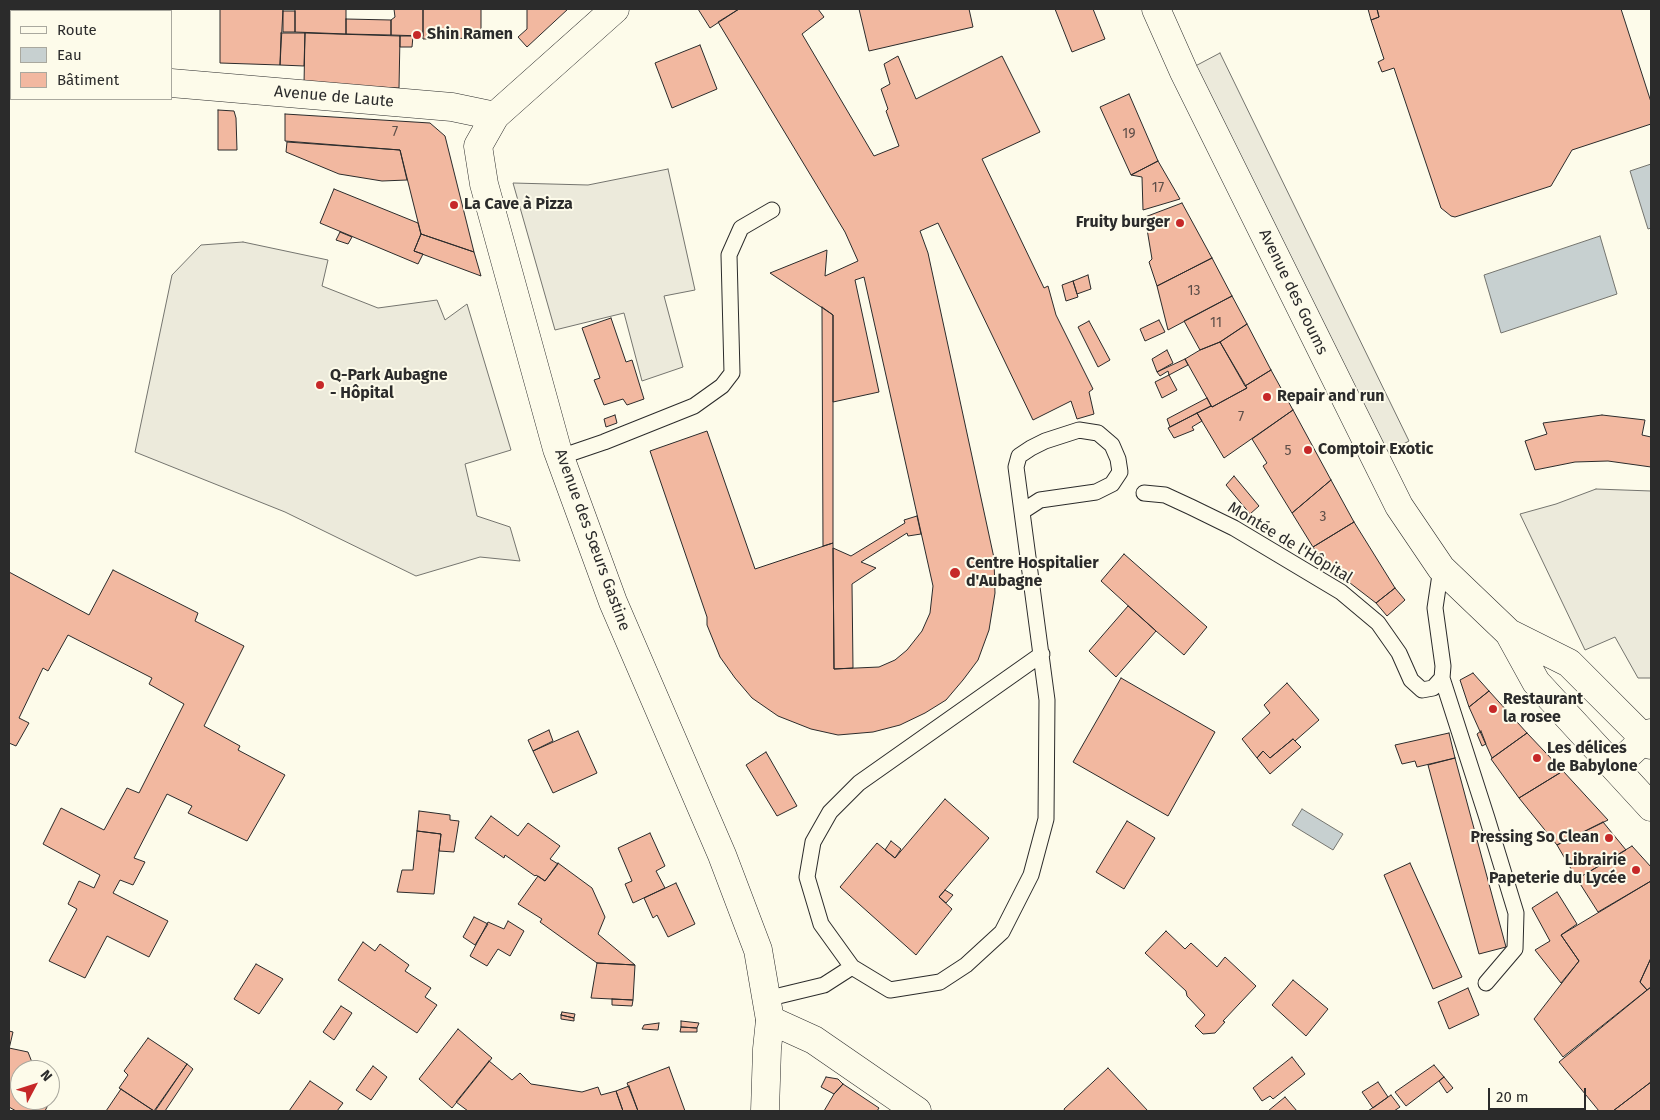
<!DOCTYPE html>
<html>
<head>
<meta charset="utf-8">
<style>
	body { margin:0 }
	#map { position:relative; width:1660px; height:1120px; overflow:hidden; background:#fdfbea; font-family:"Fira Sans",sans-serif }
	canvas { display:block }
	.frame { position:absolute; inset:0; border:10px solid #2b2b2b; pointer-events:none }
	.legend { position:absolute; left:10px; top:10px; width:162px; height:90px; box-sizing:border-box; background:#fdfbea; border:1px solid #a9a89e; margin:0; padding:6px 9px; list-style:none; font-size:15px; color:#2b2b2b }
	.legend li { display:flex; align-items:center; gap:10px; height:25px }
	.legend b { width:25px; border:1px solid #a9a89e }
	.north { position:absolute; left:10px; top:1060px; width:50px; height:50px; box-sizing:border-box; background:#fdfbea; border:1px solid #a9a89e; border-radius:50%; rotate:50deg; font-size:14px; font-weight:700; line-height:20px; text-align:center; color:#2b2b2b }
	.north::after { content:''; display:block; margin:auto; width:18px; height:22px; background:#c62828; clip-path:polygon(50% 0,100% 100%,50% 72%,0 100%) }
	.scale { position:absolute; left:1488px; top:1088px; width:98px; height:22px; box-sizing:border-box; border:2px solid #2b2b2b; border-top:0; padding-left:6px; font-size:15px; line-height:18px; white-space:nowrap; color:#2b2b2b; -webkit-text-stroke:4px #fdfbea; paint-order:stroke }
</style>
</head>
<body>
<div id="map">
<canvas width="1660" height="1120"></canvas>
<div class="frame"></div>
<ul class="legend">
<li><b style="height:6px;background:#fdfbea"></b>Route</li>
<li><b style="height:14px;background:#c7d0d0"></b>Eau</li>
<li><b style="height:14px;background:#f2b8a0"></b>Bâtiment</li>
</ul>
<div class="north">N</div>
<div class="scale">20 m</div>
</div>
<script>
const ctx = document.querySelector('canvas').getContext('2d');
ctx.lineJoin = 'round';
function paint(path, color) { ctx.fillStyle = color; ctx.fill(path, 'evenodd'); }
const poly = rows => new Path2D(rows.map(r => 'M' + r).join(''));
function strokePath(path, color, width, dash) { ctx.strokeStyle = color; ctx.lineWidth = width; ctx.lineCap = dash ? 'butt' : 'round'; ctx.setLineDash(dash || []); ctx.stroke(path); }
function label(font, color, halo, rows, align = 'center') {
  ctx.font = font + ' "Fira Sans",sans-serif'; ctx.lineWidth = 4; ctx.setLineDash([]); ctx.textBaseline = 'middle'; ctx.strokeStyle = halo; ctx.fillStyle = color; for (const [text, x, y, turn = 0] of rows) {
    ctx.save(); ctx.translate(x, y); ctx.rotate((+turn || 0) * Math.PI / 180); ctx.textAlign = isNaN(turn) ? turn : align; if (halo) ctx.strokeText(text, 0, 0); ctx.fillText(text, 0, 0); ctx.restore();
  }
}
const parking = poly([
	[1220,53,1409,441,1375,459,1184,72,1220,53],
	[668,169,695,290,664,296,683,367,642,381,624,313,555,330,513,183,588,185,668,169],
	[243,242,328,260,322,286,378,308,437,300,445,320,467,304,511,450,465,464,477,516,510,527,520,561,480,557,416,576,285,512,135,452,172,275,201,245,243,242],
	[1596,489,1651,491,1651,678,1638,678,1615,637,1585,650,1520,514,1556,504,1596,489]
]);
paint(parking, '#eceadb');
strokePath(parking, '#74746e', 1);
const water = poly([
	[1651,164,1651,228,1648,229,1630,171,1651,164],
	[1600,236,1617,294,1501,333,1484,275,1600,236],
	[1302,809,1343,834,1333,850,1292,825,1302,809]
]);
paint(water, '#c7d0d0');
strokePath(water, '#74746e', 1);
const building = poly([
	[220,9,283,9,280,65,220,63,220,9],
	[295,9,346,9,346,34,295,32,295,9],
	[394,9,423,9,423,36,391,35,391,20,395,17,394,9],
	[423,9,481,9,481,38,423,39,423,9],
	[527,9,568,9,527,47,518,37,527,29,527,9],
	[698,9,739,9,710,28,698,9],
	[739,9,818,9,824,17,802,34,874,156,899,146,886,111,888,109,881,89,890,84,884,64,898,56,916,99,1002,56,1040,132,982,159,1044,288,1048,286,1056,315,1093,389,1089,392,1094,414,1077,419,1071,401,1033,420,938,223,920,231,928,253,994,558,995,593,989,630,978,660,963,680,946,700,925,713,900,725,873,732,838,735,811,729,778,716,752,698,735,678,720,657,707,625,707,617,650,451,707,431,755,569,833,543,834,669,879,667,895,660,907,650,922,631,930,613,933,586,864,277,855,280,879,392,833,402,833,315,770,273,827,250,825,276,858,261,845,232,718,22,739,9],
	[859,9,969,9,973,27,869,51,859,9],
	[1055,9,1093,9,1105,39,1072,52,1055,9],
	[1368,9,1377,9,1379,17,1371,20,1368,9],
	[1377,9,1621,9,1651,102,1651,124,1572,150,1551,186,1455,217,1451,216,1441,208,1394,68,1382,72,1378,62,1384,59,1371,20,1379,17,1377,9],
	[283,11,295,11,295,32,283,32,283,11],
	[346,19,391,20,391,35,346,34,346,19],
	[9,32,11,33,11,50,9,49,9,32],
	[281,33,305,33,304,66,280,65,281,33],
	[305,33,400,36,399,88,304,84,305,33],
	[400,36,413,36,412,47,400,47,400,36],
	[700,45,717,89,672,108,655,63,700,45],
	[1129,94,1158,161,1131,175,1100,107,1129,94],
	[218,110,234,111,236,118,237,150,218,150,218,110],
	[285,114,430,123,445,136,474,252,421,234,400,150,285,141,285,114],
	[287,142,400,150,407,180,382,181,339,174,286,152,287,142],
	[1158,161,1180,199,1143,210,1142,177,1131,175,1158,161],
	[334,189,418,223,421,234,414,251,423,254,418,264,320,223,334,189],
	[1182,203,1212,258,1157,286,1149,262,1152,259,1145,217,1182,203],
	[340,232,352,237,348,244,336,240,340,232],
	[421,234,474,252,481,276,414,251,421,234],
	[1212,258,1232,296,1168,330,1157,286,1212,258],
	[1088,275,1091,289,1077,294,1073,281,1088,275],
	[1073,281,1078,297,1066,301,1062,285,1073,281],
	[1232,296,1247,324,1220,342,1200,350,1184,321,1232,296],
	[822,307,833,315,833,543,823,546,822,307],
	[611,318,626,362,632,360,644,399,627,405,623,399,604,405,594,380,600,378,582,328,611,318],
	[1159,320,1165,332,1145,341,1140,329,1159,320],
	[1089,321,1110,360,1098,367,1078,327,1089,321],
	[1247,324,1271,370,1245,386,1220,342,1247,324],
	[1220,342,1247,388,1212,407,1185,359,1200,350,1220,342],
	[1167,350,1173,363,1157,372,1152,359,1167,350],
	[1185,359,1188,365,1169,375,1168,371,1160,376,1157,372,1185,359],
	[1271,370,1293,410,1224,458,1197,413,1211,406,1212,407,1247,388,1245,386,1271,370],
	[1169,375,1177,390,1162,398,1155,382,1169,375],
	[1207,398,1211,406,1170,427,1167,419,1207,398],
	[1293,410,1331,480,1292,513,1263,466,1267,463,1252,439,1293,410],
	[1197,413,1202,421,1192,427,1194,430,1174,438,1168,428,1197,413],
	[615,415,617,423,606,427,604,419,615,415],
	[1602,415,1645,420,1642,435,1651,437,1651,467,1608,461,1575,462,1535,470,1525,441,1547,434,1543,423,1602,415],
	[1234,476,1259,506,1250,514,1226,485,1234,476],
	[1331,480,1354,522,1313,547,1292,513,1331,480],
	[917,516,921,534,908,536,907,533,861,562,876,568,852,584,853,668,834,669,833,548,851,556,905,523,904,520,917,516],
	[1354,522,1395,588,1376,603,1350,583,1330,572,1313,547,1354,522],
	[1124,554,1207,627,1184,655,1156,631,1101,581,1124,554],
	[113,570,198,613,195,621,244,646,204,726,240,746,238,750,285,775,247,841,188,813,192,806,167,794,134,858,145,862,133,885,120,880,113,893,168,921,149,957,107,936,85,978,49,961,77,909,68,904,79,881,94,888,100,875,43,844,61,808,104,830,127,788,139,793,184,704,149,684,152,678,68,635,48,671,43,668,19,718,29,723,16,746,9,743,9,572,89,615,113,570],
	[1395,588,1405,600,1387,616,1376,603,1395,588],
	[1128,606,1156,631,1116,677,1089,651,1128,606],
	[1473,673,1489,691,1469,707,1460,680,1473,673],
	[1121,678,1215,732,1168,816,1073,762,1121,678],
	[1287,683,1319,720,1295,741,1293,739,1270,758,1263,751,1257,758,1242,739,1270,713,1264,705,1287,683],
	[1489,691,1527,733,1492,758,1469,707,1489,691],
	[549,730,553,741,533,751,528,740,549,730],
	[578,731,597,773,553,793,533,751,578,731],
	[1481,731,1486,744,1482,746,1477,734,1481,731],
	[1449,733,1455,758,1417,767,1415,761,1402,764,1395,745,1449,733],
	[1527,733,1563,771,1519,798,1491,759,1527,733],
	[1293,739,1301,747,1270,774,1257,758,1263,751,1270,758,1293,739],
	[766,752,797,806,777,816,746,765,766,752],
	[1455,758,1506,947,1479,954,1428,765,1455,758],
	[1563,771,1608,820,1557,845,1519,798,1563,771],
	[945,799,989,838,939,897,952,909,916,955,840,887,877,843,895,858,945,799],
	[419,811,450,815,450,820,459,821,454,852,439,851,441,834,417,831,419,811],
	[491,816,518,836,528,823,560,846,550,859,558,864,545,881,536,875,535,876,505,855,504,858,475,838,491,816],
	[1127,821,1155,838,1124,889,1096,872,1127,821],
	[1603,822,1626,850,1577,879,1557,845,1603,822],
	[417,831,441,834,434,894,397,892,402,870,413,870,417,831],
	[650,833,665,866,656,871,665,888,633,903,625,884,632,881,618,848,650,833],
	[891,841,901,849,895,858,885,850,891,841],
	[1632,846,1651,867,1651,881,1598,912,1577,879,1632,846],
	[558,863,592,888,605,917,598,934,635,965,597,963,540,922,542,919,518,904,538,876,545,881,558,863],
	[1410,863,1462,977,1433,989,1384,875,1410,863],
	[1651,881,1651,958,1640,982,1647,990,1563,1057,1534,1019,1579,961,1561,935,1651,881],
	[676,883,695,924,668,937,657,915,653,918,644,898,676,883],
	[945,890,953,895,946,903,939,897,945,890],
	[1557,892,1577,924,1561,935,1579,961,1561,983,1535,950,1550,941,1532,908,1557,892],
	[474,917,488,924,475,945,463,937,474,917],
	[508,921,524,931,510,956,498,949,487,966,470,956,488,922,504,929,508,921],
	[1166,931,1185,949,1191,943,1217,967,1225,957,1256,986,1223,1021,1225,1022,1215,1033,1203,1034,1195,1026,1205,1015,1187,996,1186,991,1145,953,1166,931],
	[363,942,375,951,380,944,409,965,405,971,431,988,425,997,437,1005,417,1033,338,980,363,942],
	[1651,958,1651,987,1647,990,1640,982,1651,958],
	[597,963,635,965,633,1000,591,998,597,963],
	[256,964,283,979,259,1014,234,999,256,964],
	[1293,980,1328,1009,1306,1036,1272,1005,1293,980],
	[1651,987,1651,1082,1613,1111,1599,1111,1559,1062,1651,987],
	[1468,988,1479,1015,1449,1029,1438,1002,1468,988],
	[612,999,633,1000,632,1006,612,1005,612,999],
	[341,1006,352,1013,334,1040,323,1032,341,1006],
	[562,1012,575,1014,574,1018,561,1015,562,1012],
	[561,1015,574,1018,574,1021,561,1019,561,1015],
	[681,1021,699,1023,697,1028,681,1027,681,1021],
	[659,1023,658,1030,642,1029,644,1025,659,1023],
	[681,1027,697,1028,697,1032,680,1032,681,1027],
	[458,1029,492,1058,452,1108,419,1079,458,1029],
	[9,1031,13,1032,9,1049,9,1031],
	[148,1038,187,1064,154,1111,119,1088,128,1075,124,1071,148,1038],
	[9,1048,28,1052,35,1070,20,1070,20,1100,46,1100,48,1105,45,1111,16,1111,9,1107,9,1048],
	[1292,1057,1305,1074,1273,1099,1270,1096,1262,1101,1253,1088,1292,1057],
	[489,1061,512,1080,520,1073,531,1084,582,1092,598,1087,601,1095,616,1091,623,1111,468,1111,456,1102,489,1061],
	[187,1064,193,1069,165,1111,155,1111,187,1064],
	[1434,1065,1444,1077,1406,1106,1395,1092,1434,1065],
	[373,1066,387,1077,371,1100,356,1090,373,1066],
	[669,1067,685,1111,638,1111,627,1083,669,1067],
	[1108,1068,1148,1111,1065,1111,1064,1109,1108,1068],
	[826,1077,838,1079,843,1084,834,1094,821,1087,826,1077],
	[1444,1077,1453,1088,1447,1093,1439,1081,1444,1077],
	[310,1081,343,1103,337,1111,289,1111,310,1081],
	[1378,1082,1388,1097,1373,1108,1362,1092,1378,1082],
	[1651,1082,1651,1111,1613,1111,1651,1082],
	[843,1084,879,1108,877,1111,824,1111,834,1094,843,1084],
	[629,1086,638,1111,623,1111,616,1091,629,1086],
	[121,1089,154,1111,106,1111,121,1089],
	[1391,1095,1400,1107,1394,1111,1368,1111,1391,1095],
	[1285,1097,1297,1111,1268,1111,1285,1097]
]);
paint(building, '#f2b8a0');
strokePath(building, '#2b2b2b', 1);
const service = poly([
	[560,457,604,442,694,406,722,386,732,373,729,255,741,228,772,210],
	[1144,493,1165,495,1191,507,1234,528,1341,592,1378,623,1399,653,1411,680,1422,690,1433,688,1442,678,1443,666,1435,608,1441,568],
	[1442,678,1487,818,1516,913,1515,949,1486,983],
	[852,967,821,924,807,877,813,842,830,812,859,783,1042,654],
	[766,999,824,985,852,967,890,990,940,982,966,965,1002,932,1031,875,1046,819,1047,700,1016,467,1019,456,1031,448,1045,441,1079,430,1098,433,1112,445,1118,459,1120,472,1112,484,1096,492,1040,500,1023,511]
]);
const minor = poly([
	[9,70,11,70],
	[171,83,452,107,495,116],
	[1615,767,1651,733],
	[770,1020,814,1040,917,1111]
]);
const tertiary = poly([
	[615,9,495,116,478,146,484,184,557,449,613,602,722,855,758,950,770,1020,767,1049,765,1111]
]);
const secondary = poly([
	[1156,9,1184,72,1399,506,1441,568,1509,633,1536,682,1651,807],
	[1509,633,1569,663,1651,745]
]);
strokePath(service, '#2b2b2b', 17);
strokePath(minor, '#2b2b2b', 29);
strokePath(tertiary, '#2b2b2b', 29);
strokePath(secondary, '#2b2b2b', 29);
strokePath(service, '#fdfbea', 15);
strokePath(minor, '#fdfbea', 28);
strokePath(tertiary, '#fdfbea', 28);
strokePath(secondary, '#fdfbea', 28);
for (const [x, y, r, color] of [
	[417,35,5,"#c62828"],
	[454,205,5,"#c62828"],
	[1180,223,5,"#c62828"],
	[320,385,5,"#c62828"],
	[1267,397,5,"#c62828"],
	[1308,450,5,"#c62828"],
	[955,573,6,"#c62828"],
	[1493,709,5,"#c62828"],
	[1537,758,5,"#c62828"],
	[1609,838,5,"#c62828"],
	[1636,870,5,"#c62828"]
]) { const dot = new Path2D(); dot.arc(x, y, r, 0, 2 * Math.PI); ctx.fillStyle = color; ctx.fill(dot); strokePath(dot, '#fdfbea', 2); }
label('14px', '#5d4e48', null, [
	["7",395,132],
	["19",1129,134],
	["17",1158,188],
	["13",1194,291],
	["11",1216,323],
	["7",1241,417],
	["5",1288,451],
	["3",1323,517]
]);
label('bold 16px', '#2b2b2b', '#fdfbea', [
	["Shin Ramen",427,35],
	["La Cave à Pizza",464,205],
	["Fruity burger",1170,223,"right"],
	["Q-Park Aubagne",330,376],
	["- Hôpital",330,394],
	["Repair and run",1277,397],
	["Comptoir Exotic",1318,450],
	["Centre Hospitalier",966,564],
	["d'Aubagne",966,582],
	["Restaurant",1503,700],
	["la rosee",1503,718],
	["Les délices",1547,749],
	["de Babylone",1547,767],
	["Pressing So Clean",1599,838,"right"],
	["Librairie",1626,861,"right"],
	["Papeterie du Lycée",1626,879,"right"]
], 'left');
label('16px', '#2b2b2b', '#fdfbea', [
	["Avenue de Laute",334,97,5],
	["Avenue des Goums",1293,292,64],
	["Avenue des Sœurs Gastine",592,540,70],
	["Montée de l'Hôpital",1290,543,31]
]);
</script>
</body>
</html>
